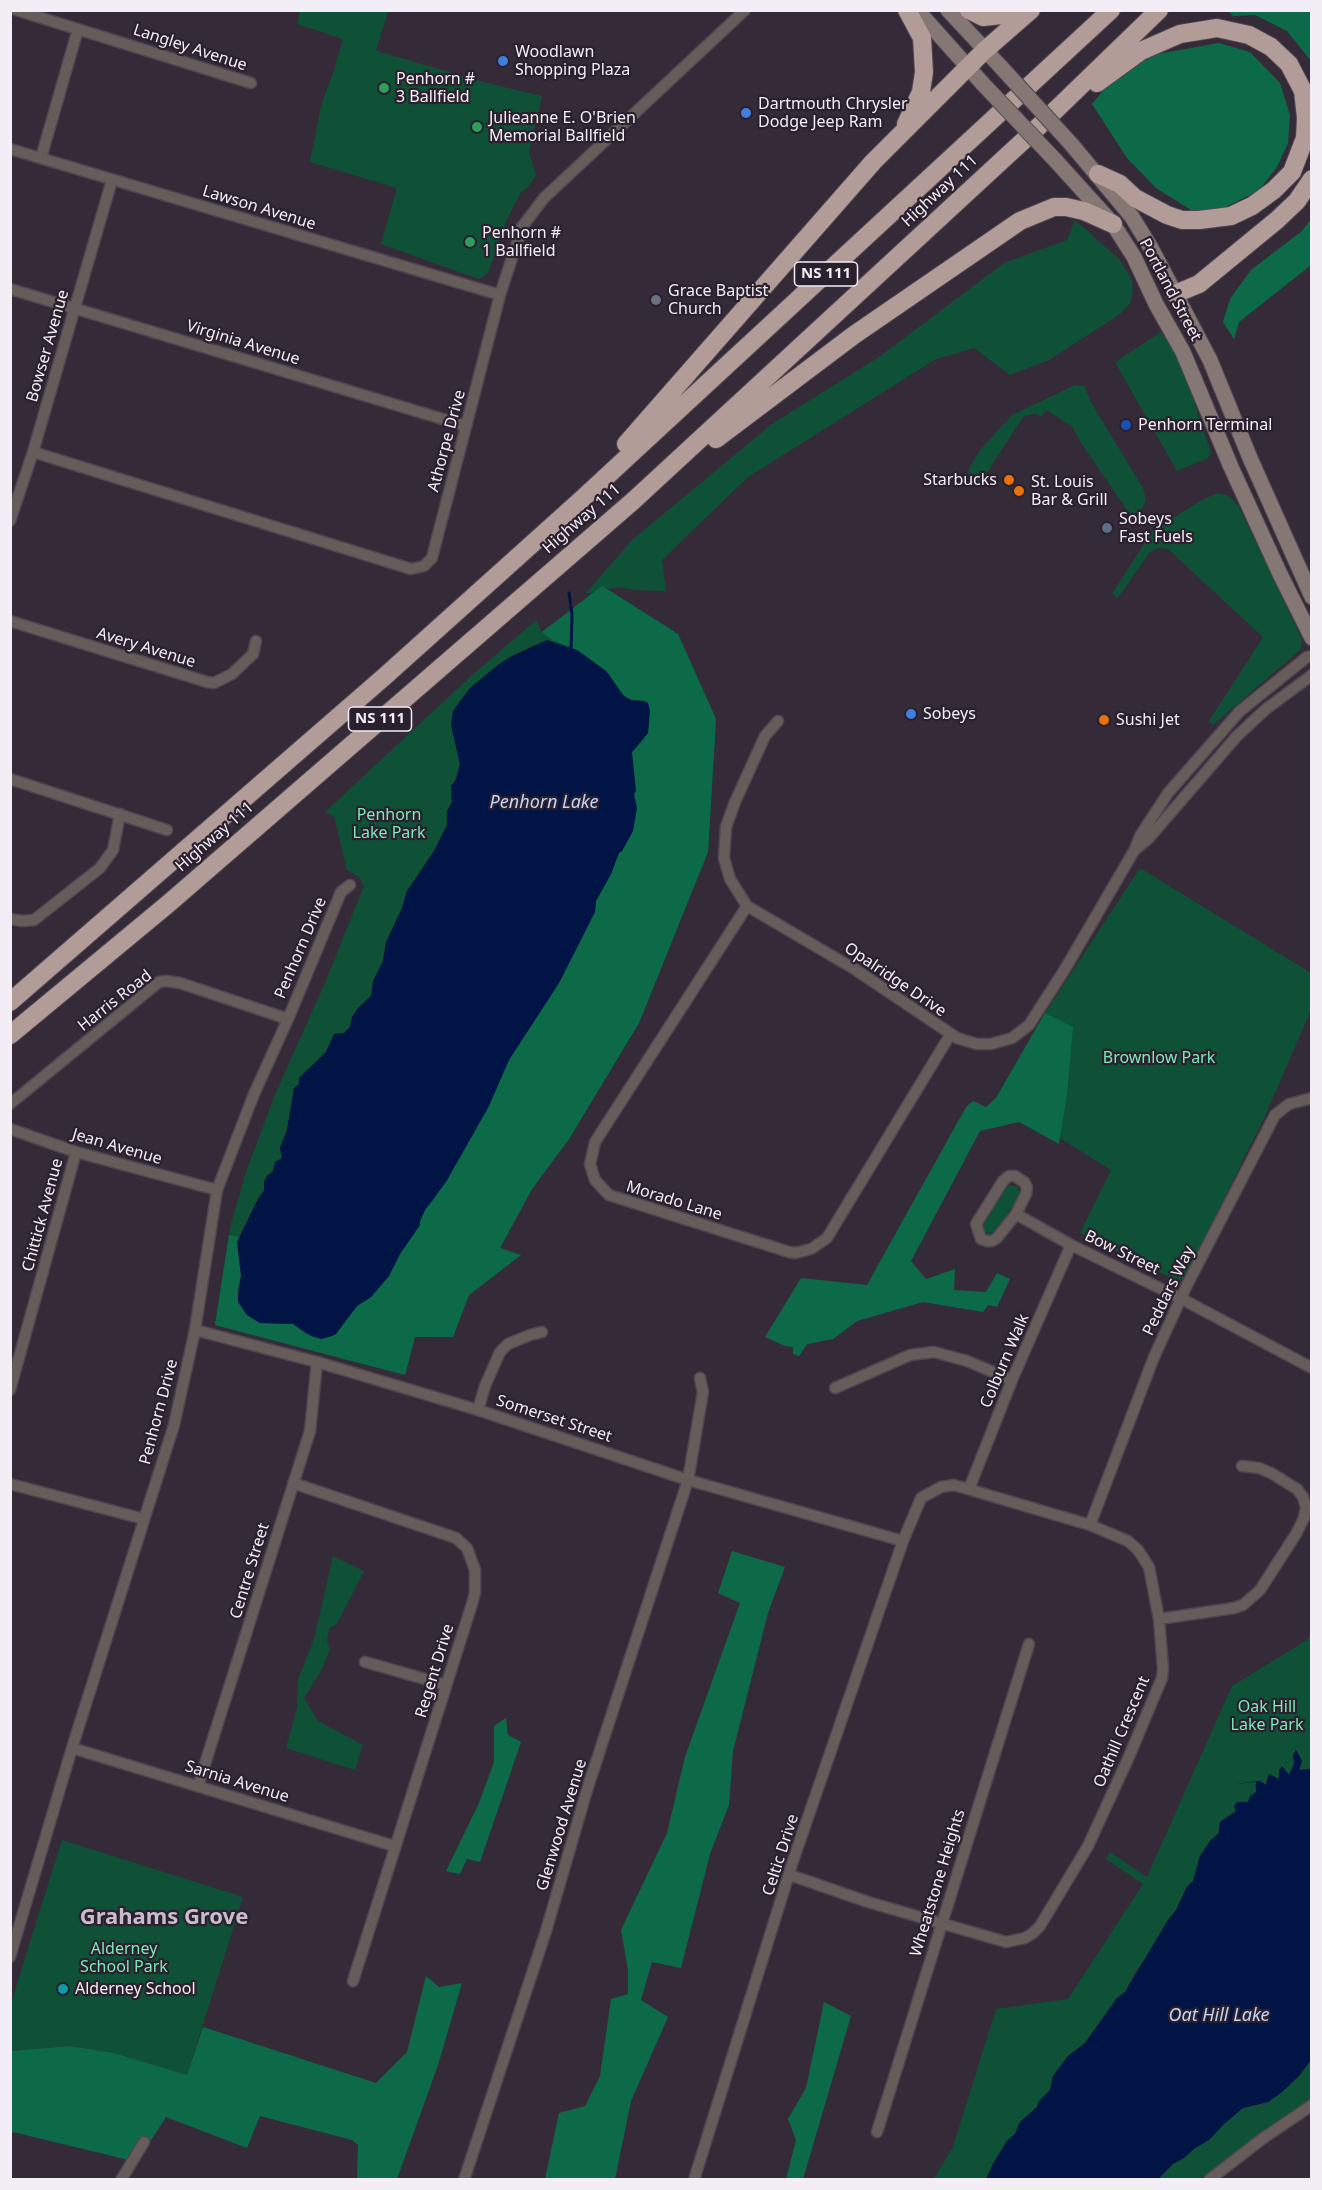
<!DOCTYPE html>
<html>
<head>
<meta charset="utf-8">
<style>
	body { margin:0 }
	#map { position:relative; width:1322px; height:2190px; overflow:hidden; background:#352b38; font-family:"Noto Sans",sans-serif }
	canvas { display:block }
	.frame { position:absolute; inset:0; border:12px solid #f3edf5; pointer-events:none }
</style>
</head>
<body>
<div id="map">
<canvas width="1322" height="2190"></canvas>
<div class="frame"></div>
</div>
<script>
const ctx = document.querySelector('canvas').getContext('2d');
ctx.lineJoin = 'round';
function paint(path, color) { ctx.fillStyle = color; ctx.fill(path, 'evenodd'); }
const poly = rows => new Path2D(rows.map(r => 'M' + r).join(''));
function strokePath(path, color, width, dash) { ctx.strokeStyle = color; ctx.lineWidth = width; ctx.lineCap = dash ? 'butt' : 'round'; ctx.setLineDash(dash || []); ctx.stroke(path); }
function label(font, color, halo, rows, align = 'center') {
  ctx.font = font + ' "Noto Sans",sans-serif'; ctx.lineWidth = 4.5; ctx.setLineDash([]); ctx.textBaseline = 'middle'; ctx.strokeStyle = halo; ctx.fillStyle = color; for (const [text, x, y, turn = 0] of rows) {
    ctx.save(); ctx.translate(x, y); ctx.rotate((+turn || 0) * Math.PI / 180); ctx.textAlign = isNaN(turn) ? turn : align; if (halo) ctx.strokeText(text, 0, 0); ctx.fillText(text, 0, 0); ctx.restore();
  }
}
paint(poly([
	[300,11,388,11,376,51,491,84,542,96,529,152,536,175,528,187,521,192,507,219,488,273,479,279,381,244,397,188,310,162,321,106,333,73,343,39,297,24],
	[1075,220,1119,259,1132,280,1133,291,1130,303,1120,314,1049,360,1010,375,974,348,936,359,748,477,662,560,666,591,634,590,621,587,608,589,678,634,716,719,708,852,639,1023,569,1139,532,1189,500,1248,521,1255,469,1295,453,1337,415,1337,405,1375,215,1325,231,1224,246,1172,274,1097,325,983,364,886,359,877,347,870,334,816,325,812,470,677,536,620,542,632,593,593,586,593,632,540,772,424,879,357,1004,263,1067,240],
	[536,644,239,1284,239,1237,259,1197,264,1191,264,1182,267,1176,273,1171,275,1162,282,1158,280,1148,287,1130,294,1088,299,1084,302,1075,326,1052,337,1033,344,1033,350,1027,352,1017,358,1009,371,996,373,981,383,961,384,952,402,908,407,891,434,851,447,825,447,811,452,802,451,790,460,764,453,732,452,713,470,688,488,673,510,657],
	[1161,332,1173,349,1190,383,1197,411,1211,453,1208,458,1177,471,1115,362],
	[1075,385,1084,386,1092,404,1143,488,1146,499,1143,508,1134,520,1081,443,1072,426,1046,410,1041,417,1035,413,1023,417,981,482,976,483,968,477,969,468,980,450,1012,415],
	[1218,493,1229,496,1238,505,1302,639,1301,649,1213,725,1209,721,1263,637,1168,549,1158,548,1149,553,1118,598,1112,594,1152,531,1202,500],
	[1140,868,1311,973,1311,1010,1265,1116,1185,1277,1178,1281,1080,1233,1111,1170,996,1098,1045,1013],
	[1009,1185,1017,1186,1020,1193,1001,1225,996,1232,988,1234,983,1230,983,1226,999,1197],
	[333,1556,364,1571,337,1624,329,1628,327,1641,330,1649,321,1671,304,1698,318,1721,363,1745,355,1770,286,1748,297,1708,298,1679,314,1639],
	[1311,1633,1311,1769,1299,1770,1301,1766,1300,1755,1295,1750,1295,1762,1291,1773,1280,1775,1279,1779,1267,1776,1266,1785,1262,1782,1255,1784,1256,1792,1248,1802,1240,1801,1235,1812,1222,1820,1218,1828,1219,1833,1210,1841,1200,1856,1193,1881,1186,1887,1176,1910,1161,1931,1147,1957,1135,1972,1125,1992,1117,1998,1085,2043,1068,2056,1053,2076,1050,2090,1039,2101,1037,2107,1020,2122,1015,2134,1007,2141,994,2162,986,2179,933,2180,953,2147,996,2009,1068,1999,1143,1884,1106,1859,1110,1852,1147,1877,1232,1686,1307,1640],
	[62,1840,243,1897,187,2075,114,2053,70,2046,11,2051,11,2003],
	[1311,2060,1311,2099,1200,2179,1158,2180,1173,2164,1184,2158,1195,2148,1209,2140,1224,2124,1243,2108,1268,2102,1282,2092,1299,2076]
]), '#0e5137');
paint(poly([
	[1229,11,1311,11,1311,61,1287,31,1255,15,1233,16],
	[1219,43,1250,52,1280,83,1290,115,1288,143,1277,167,1259,190,1226,207,1204,212,1191,210,1156,188,1127,158,1092,104,1130,59],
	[1311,219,1311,265,1239,322,1234,339,1223,322,1230,299,1251,270,1302,231],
	[602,586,678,634,716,719,708,852,639,1023,569,1139,532,1189,500,1248,521,1255,469,1295,453,1337,415,1337,405,1375,215,1325,229,1235,239,1237,237,1242,241,1276,238,1293,238,1302,247,1315,256,1321,269,1324,293,1324,306,1334,326,1338,332,1336,357,1306,371,1297,389,1276,400,1254,416,1231,425,1210,433,1201,487,1109,509,1060,559,983,595,912,596,901,611,874,619,853,622,851,633,831,636,808,633,794,632,752,642,742,648,731,649,723,644,701,631,700,624,696,608,673,589,658,577,650,552,640,542,632],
	[1045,1013,1073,1027,1067,1094,1059,1144,1019,1122,980,1131,911,1261,926,1279,955,1269,954,1290,986,1292,997,1273,1010,1279,997,1307,988,1305,983,1312,923,1302,857,1321,833,1339,807,1344,799,1356,793,1354,793,1347,785,1346,765,1337,801,1278,867,1285,966,1107,973,1101,986,1107,996,1098],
	[732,1551,785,1567,768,1613,733,1751,729,1805,710,1854,681,1968,652,1962,641,2000,668,2017,631,2101,615,2179,545,2179,559,2113,585,2106,600,2076,611,1999,628,1994,628,1970,621,1930,667,1833,685,1757,740,1603,718,1593],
	[506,1718,508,1735,521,1742,480,1862,467,1859,460,1874,446,1871,479,1803,494,1762,494,1726],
	[426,1976,439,1987,462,1983,438,2065,397,2179,357,2179,358,2145,352,2140,260,2116,247,2148,166,2117,137,2162,13,2132,11,2134,11,2051,70,2046,114,2053,187,2075,203,2027,376,2083,407,2052],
	[824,2002,851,2016,803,2179,786,2179,796,2140,788,2119,806,2088]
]), '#0d6a49');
paint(poly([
	[547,640,577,650,606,671,624,696,631,700,644,701,648,703,650,711,648,733,632,752,636,791,634,794,637,808,633,831,622,851,619,853,611,874,596,901,595,912,559,983,509,1060,489,1106,446,1182,425,1210,420,1221,420,1225,400,1254,389,1276,371,1297,357,1306,336,1334,332,1336,321,1339,311,1336,293,1324,260,1323,247,1315,238,1302,238,1293,241,1275,237,1242,259,1197,264,1191,264,1182,267,1176,273,1171,275,1162,282,1158,280,1148,287,1130,294,1088,299,1084,299,1078,326,1052,334,1034,344,1033,350,1027,352,1017,358,1008,371,996,373,981,383,961,386,942,402,908,407,891,434,851,447,825,447,811,452,802,451,786,456,780,460,764,451,725,453,711,470,688,498,665,510,657],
	[1296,1750,1302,1761,1299,1770,1311,1769,1311,2060,1299,2076,1282,2092,1268,2102,1243,2108,1224,2124,1209,2140,1195,2148,1184,2158,1173,2164,1158,2179,986,2179,994,2162,1007,2141,1015,2134,1020,2122,1037,2107,1039,2101,1050,2090,1053,2076,1068,2056,1085,2043,1117,1998,1125,1992,1168,1920,1176,1910,1187,1887,1193,1881,1200,1856,1210,1841,1219,1833,1220,1822,1236,1811,1234,1806,1237,1802,1248,1802,1250,1796,1256,1792,1256,1782,1234,1784,1260,1781,1266,1785,1269,1774,1279,1779,1279,1770,1282,1766,1289,1775,1294,1764,1293,1755]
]), '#001445');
strokePath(poly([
	[569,593,572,614,571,650]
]), '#001445', 3);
const minor = poly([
	[16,10,251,83],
	[10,149,500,295],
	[41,158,78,29],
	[10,289,466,426],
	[33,452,411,569,424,566,432,558,434,550,500,295,522,227,544,198,745,10],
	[10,521,33,452,112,180],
	[10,621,207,682,214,683,232,674,253,654,256,641],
	[778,721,765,736,735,802,726,827,724,858,730,879,747,906,856,970,957,1038,977,1044,991,1044,1012,1038,1029,1025,1065,969,1135,849,1140,836,1168,793,1240,711,1307,657,1312,656],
	[10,779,167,830],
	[1136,849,1148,839,1237,736,1266,709,1312,675],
	[747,906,595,1142,590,1164,595,1180,609,1195,789,1252,795,1253,811,1249,827,1238,950,1035],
	[10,919,22,921,34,920,100,868,113,850,120,814],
	[10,1104,159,982,166,981,180,983,288,1019],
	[10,1129,76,1152,217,1190],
	[1009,1176,1015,1176,1024,1182,1027,1187,1026,1194,1016,1214,997,1238,992,1241,987,1241,981,1239,976,1224,1003,1181,1009,1176],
	[1016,1214,1071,1245,1180,1298,1312,1368],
	[195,1330,317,1362,478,1410,688,1480,903,1541],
	[835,1388,910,1355,934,1352,967,1361,1012,1380],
	[10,1390,76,1152],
	[478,1410,485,1386,500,1352,508,1344,530,1335,542,1332],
	[293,1483,456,1538,467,1548,475,1570,475,1593,471,1607,353,1981],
	[10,1484,144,1519],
	[969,1489,1012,1380,1071,1245],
	[1090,1525,1154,1357,1187,1285,1275,1115,1289,1104,1312,1098],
	[1159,1619,1234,1608,1243,1605,1260,1590,1296,1534,1304,1518,1306,1507,1303,1497,1297,1489,1271,1473,1259,1468,1242,1466],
	[365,1662,446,1685],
	[72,1748,394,1846],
	[198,1786,310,1431,317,1362],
	[10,1957,72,1748,174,1425,195,1330,217,1190,254,1094,288,1019,341,892,350,885],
	[877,2132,1029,1644],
	[121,2180,144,2142],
	[464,2180,546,1931,587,1790,688,1480,703,1392,700,1378],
	[694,2180,793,1861,903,1541,921,1498,941,1487,954,1485,1090,1525,1128,1541,1138,1550,1149,1567,1159,1619,1163,1668,1162,1678,1128,1759,1088,1846,1040,1926,1033,1933,1025,1938,1006,1942,868,1902,790,1875],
	[1209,2180,1262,2139,1312,2105]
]);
const secondary = poly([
	[917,10,983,84],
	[948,10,1001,67],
	[1072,145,1132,217,1151,248,1210,360,1250,458,1312,597],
	[1056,161,1113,224,1134,257,1156,304,1183,352,1231,467,1280,574,1312,638]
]);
const motorway = poly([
	[969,10,983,17,1001,15,1014,10],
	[1097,83,1141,51,1180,34,1217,28,1249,35,1271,47,1289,64,1303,91,1306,118,1305,138,1292,172,1274,190,1252,206,1231,216,1199,220,1182,220,1167,215,1135,198,1120,184,1098,174],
	[906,124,921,92,924,72,922,38,907,10],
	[1175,294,1199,284,1277,220,1297,201,1312,179],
	[716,439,854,335,1020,221,1054,207,1066,207,1084,211,1113,224],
	[626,444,873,162,984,51,1031,10],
	[10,1002,384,677,581,500,1111,10],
	[10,1035,168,904,633,501,1036,129,1159,10]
]);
strokePath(minor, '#504652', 13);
strokePath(secondary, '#504652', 17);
strokePath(motorway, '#504652', 20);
strokePath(minor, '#665d5b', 10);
strokePath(secondary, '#857774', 15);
strokePath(motorway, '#b19c97', 18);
const secondaryBridge = poly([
	[1001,67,1072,145],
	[983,84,1056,161]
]);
strokePath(secondaryBridge, '#504652', 17, []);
strokePath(secondaryBridge, '#857774', 15);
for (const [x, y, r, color] of [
	[503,61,6,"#3f7fe0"],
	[384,88,6,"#2e9e5b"],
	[746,113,6,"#3f7fe0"],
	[477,127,6,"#2e9e5b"],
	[470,242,6,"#2e9e5b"],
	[656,300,6,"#6b7280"],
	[1126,425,6,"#1a4fb4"],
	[1009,480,6,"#e8710a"],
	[1019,491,6,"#e8710a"],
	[1107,528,6,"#5c6f8a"],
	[911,714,6,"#3f7fe0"],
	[1104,720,6,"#e8710a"],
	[63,1989,6,"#0f9aa8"]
]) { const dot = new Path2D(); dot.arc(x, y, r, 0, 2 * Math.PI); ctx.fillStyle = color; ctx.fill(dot); strokePath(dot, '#2b212e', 2); }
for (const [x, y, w] of [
	[826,274,63],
	[380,719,63]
]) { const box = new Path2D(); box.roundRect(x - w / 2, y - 12, w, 24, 4.5); ctx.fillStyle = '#2b212e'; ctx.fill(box); strokePath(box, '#f3edf5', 1.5); }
label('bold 15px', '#f3edf5', null, [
	["NS 111",826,274],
	["NS 111",380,719]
]);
label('16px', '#f3edf5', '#2b212e', [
	["Langley Avenue",190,48,18],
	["Highway 111",940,191,-43],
	["Lawson Avenue",259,208,17],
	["Portland Street",1170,290,62],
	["Virginia Avenue",243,343,17],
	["Bowser Avenue",48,346,-74],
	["Athorpe Drive",447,441,-75],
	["Highway 111",582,519,-41],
	["Avery Avenue",146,648,17],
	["Highway 111",215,837,-41],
	["Penhorn Drive",301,948,-67],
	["Opalridge Drive",895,980,34],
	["Harris Road",115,1001,-38],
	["Jean Avenue",117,1147,16],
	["Morado Lane",674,1201,17],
	["Chittick Avenue",43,1215,-75],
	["Bow Street",1122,1253,26],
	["Peddars Way",1169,1291,-64],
	["Colburn Walk",1005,1361,-67],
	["Penhorn Drive",159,1412,-75],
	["Somerset Street",554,1419,18],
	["Centre Street",250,1571,-73],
	["Regent Drive",435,1671,-73],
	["Oathill Crescent",1122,1732,-67],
	["Sarnia Avenue",237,1782,17],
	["Glenwood Avenue",562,1825,-73],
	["Celtic Drive",781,1855,-72],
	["Wheatstone Heights",938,1883,-73]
]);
label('16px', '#f3edf5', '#2b212e', [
	["Woodlawn",515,52],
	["Shopping Plaza",515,70],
	["Penhorn #",396,79],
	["3 Ballfield",396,97],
	["Dartmouth Chrysler",758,104],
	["Dodge Jeep Ram",758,122],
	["Julieanne E. O'Brien",489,118],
	["Memorial Ballfield",489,136],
	["Penhorn #",482,233],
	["1 Ballfield",482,251],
	["Grace Baptist",668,291],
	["Church",668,309],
	["Penhorn Terminal",1138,425],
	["Starbucks",997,480,"right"],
	["St. Louis",1031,482],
	["Bar & Grill",1031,500],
	["Sobeys",1119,519],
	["Fast Fuels",1119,537],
	["Sobeys",923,714],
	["Sushi Jet",1116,720],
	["Alderney School",75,1989]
], 'left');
label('16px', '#7bebb7', '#2b212e', [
	["Penhorn",389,815],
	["Lake Park",389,833],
	["Brownlow Park",1159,1058],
	["Oak Hill",1267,1707],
	["Lake Park",1267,1725],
	["Alderney",124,1949],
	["School Park",124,1967]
]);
label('italic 18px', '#c0d5f6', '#2b212e', [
	["Penhorn Lake",544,803],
	["Oat Hill Lake",1219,2016]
]);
label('bold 22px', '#c9bccd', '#2b212e', [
	["Grahams Grove",164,1918]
]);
</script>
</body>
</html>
